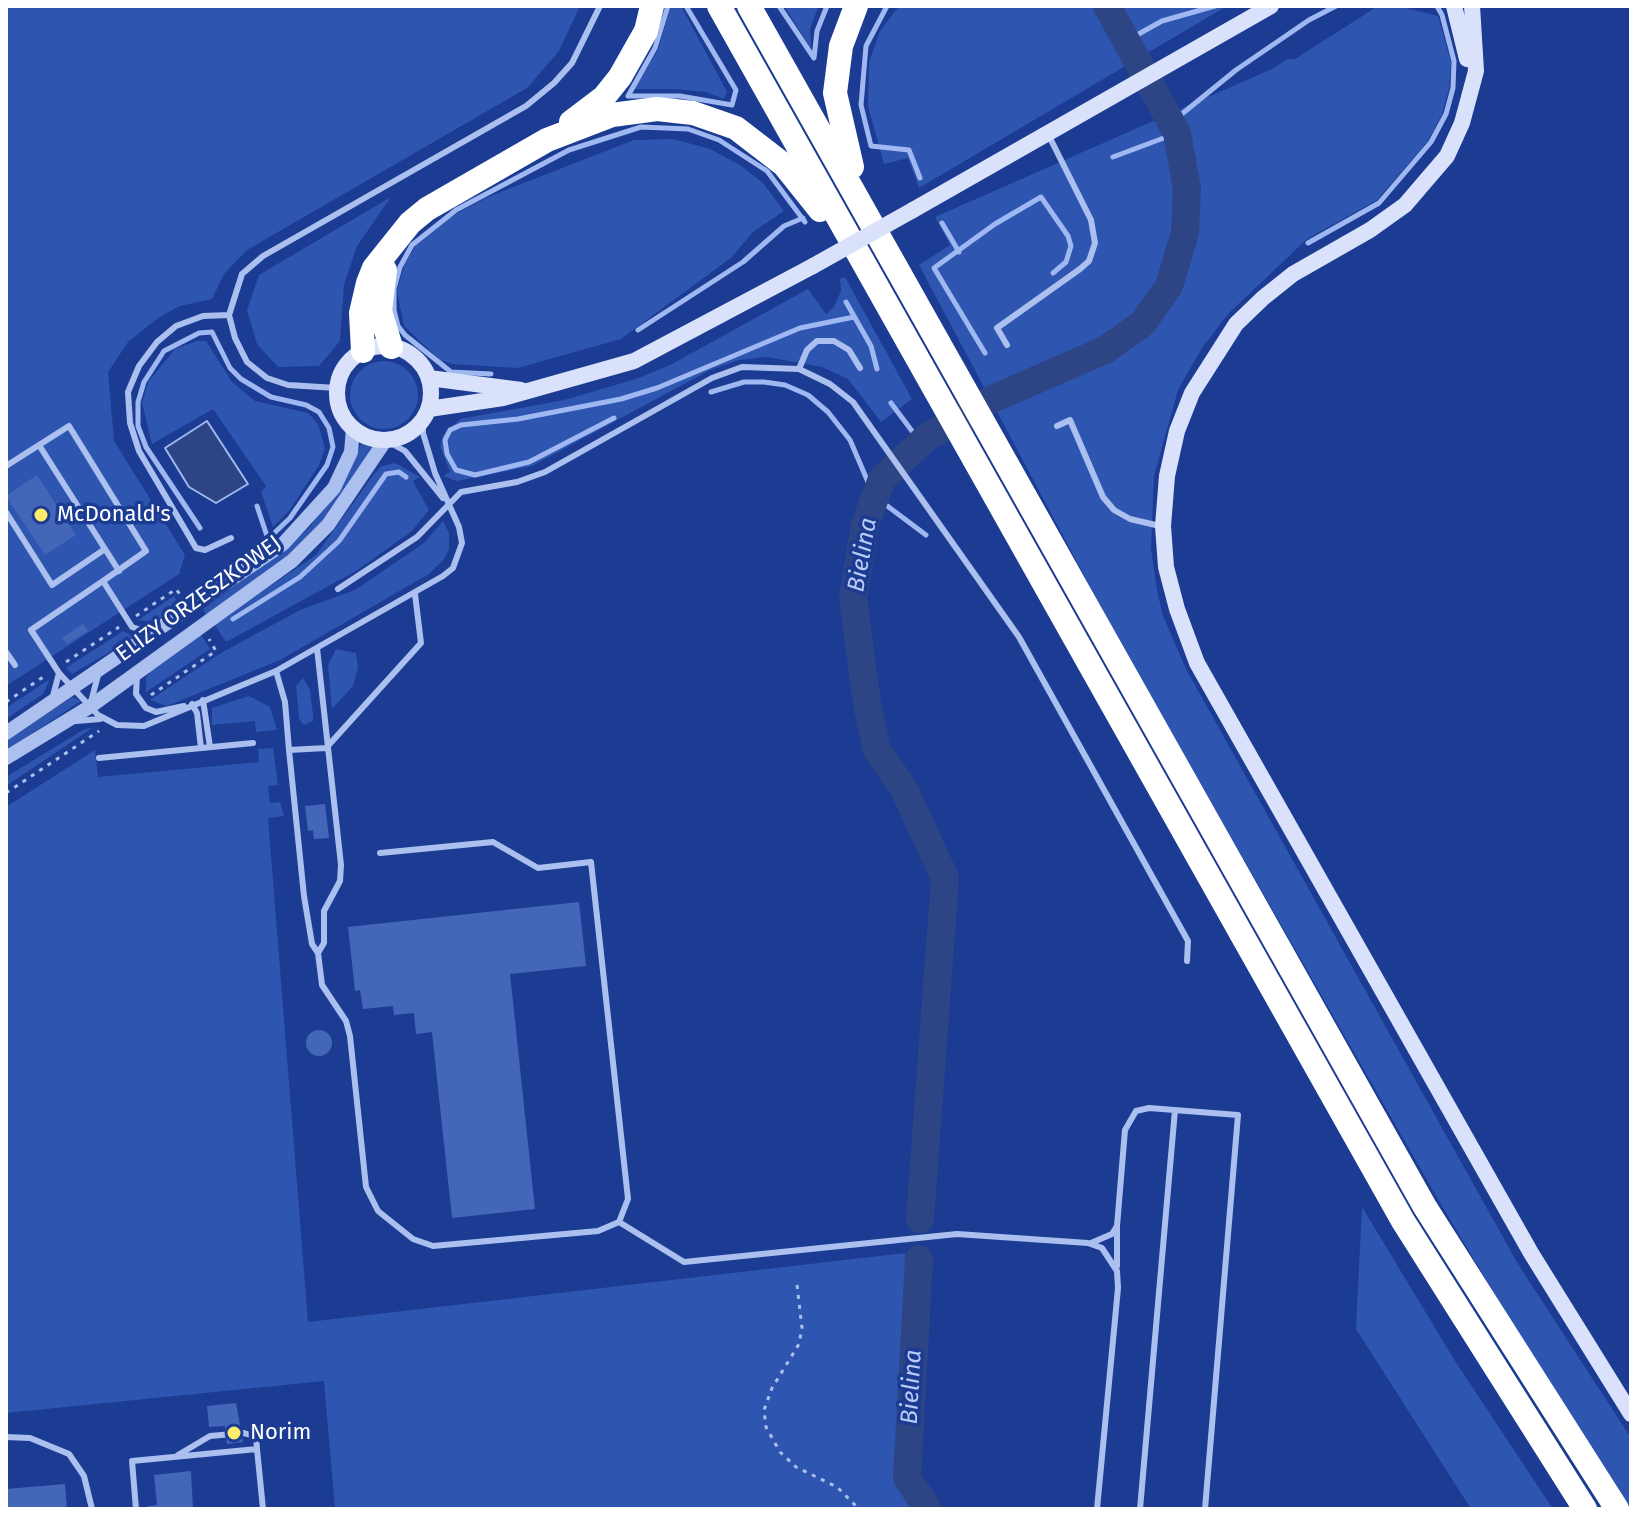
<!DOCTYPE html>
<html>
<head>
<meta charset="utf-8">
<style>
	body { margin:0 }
	#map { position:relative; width:1637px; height:1515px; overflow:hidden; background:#1b3c92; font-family:"Fira Sans",sans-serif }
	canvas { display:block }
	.frame { position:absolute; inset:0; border:8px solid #fff; pointer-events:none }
</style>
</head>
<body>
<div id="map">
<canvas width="1637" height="1515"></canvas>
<div class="frame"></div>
</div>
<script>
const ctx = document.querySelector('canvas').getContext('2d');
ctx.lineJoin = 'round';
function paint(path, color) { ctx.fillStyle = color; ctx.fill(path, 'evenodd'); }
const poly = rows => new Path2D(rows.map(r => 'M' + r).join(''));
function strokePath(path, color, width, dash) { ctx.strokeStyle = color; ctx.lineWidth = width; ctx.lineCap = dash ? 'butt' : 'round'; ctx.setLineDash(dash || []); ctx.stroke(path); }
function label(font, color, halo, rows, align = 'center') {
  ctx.font = font + ' "Fira Sans",sans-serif'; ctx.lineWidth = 7; ctx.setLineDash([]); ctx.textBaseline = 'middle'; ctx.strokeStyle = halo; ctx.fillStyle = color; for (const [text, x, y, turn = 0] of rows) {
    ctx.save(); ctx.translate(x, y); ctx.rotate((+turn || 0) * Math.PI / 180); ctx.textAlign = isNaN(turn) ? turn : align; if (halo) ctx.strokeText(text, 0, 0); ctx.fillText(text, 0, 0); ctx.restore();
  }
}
paint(poly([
	[6,6,580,6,559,51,527,88,247,250,224,274,212,299,180,306,158,318,128,342,108,372,114,441,185,555,179,574,6,686],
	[671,6,681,6,727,92,724,99,706,92,673,89,633,89,658,50],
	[784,6,819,6,810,28,811,48],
	[899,6,1227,6,919,188,908,158,884,164,868,106,869,62,880,31],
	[1378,6,1398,6,1438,16,1451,62,1449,89,1442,114,1428,141,1377,200,1307,239,1228,314,1202,348,1178,390,1154,476,1151,549,1157,590,1163,616,1186,669,1518,1264,1631,1438,1631,1509,1580,1437,1439,1201,1120,643,919,265,950,245,935,217,1274,68,1287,59,1295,59],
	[673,139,710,149,740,165,763,183,784,211,753,232,732,257,621,339,518,368,452,364,440,360,404,326,397,291,404,265,416,245,448,218,488,197,634,140],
	[391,197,357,246,344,285,340,341,319,366,278,367,257,344,247,310,259,275],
	[845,277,912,399,881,422,848,379,822,367,767,357,739,360,710,370,532,466,457,481,443,476,450,472,440,446,443,435,460,419,564,400,636,379,670,365,808,289,826,314,834,307,841,291,840,279],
	[197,341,206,341,232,382,255,401,308,413,318,424,325,448,319,465,289,511,273,527,261,492,266,486,213,409,152,444,142,403,148,382,175,349],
	'350 395a34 34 0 1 1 68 0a34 34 0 1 1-68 0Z',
	[361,444,373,447,317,534,207,617,203,609,284,550,310,527,347,475],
	[395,463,420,477,413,481,429,510,412,531,356,571,226,642,214,624,316,555,374,474,382,466],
	[443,521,449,533,449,549,444,559,429,574,280,660,167,706,150,700,221,653,300,610,355,590,424,543],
	[174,596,182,608,160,623,138,620],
	[123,631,135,637,72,674,66,668],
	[200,633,210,649,146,692,146,678,151,670],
	[336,649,356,653,358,667,353,686,332,709,328,665],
	[303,678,310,690,313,715,313,721,304,725,299,719,296,686],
	[50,679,43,694,6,719,6,708],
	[249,696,270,707,277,730,256,732,255,721,212,725,212,708],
	[72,697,81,701,6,751,6,741],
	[94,727,6,786,6,777,83,730],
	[273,748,278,785,268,786,270,803,280,802,284,816,268,818,308,1322,905,1253,904,1484,920,1509,335,1509,324,1381,6,1413,6,807,95,750,98,777,259,762,258,749],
	[1362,1207,1455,1361,1553,1509,1471,1509,1356,1329]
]), '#2e55b0');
const water = poly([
	[207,421,248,484,216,503,189,487,165,448,207,421]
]);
paint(water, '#2d4585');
strokePath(water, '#9fb8f1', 2);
strokePath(poly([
	[668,6,655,48,628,96,680,96,732,105,736,90,686,6],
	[779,6,814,58,817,31,827,6],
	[887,6,866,46,861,105,871,146,909,150,920,178],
	[1126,41,1162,21,1215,6],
	[1172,122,1236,70,1309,20,1336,6],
	[1113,157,1177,133],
	[942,223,959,252],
	[1308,243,1379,203,1431,142,1446,114,1453,88,1454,61,1442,15,1437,6],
	[846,302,871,346,877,369],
	[638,330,743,262,784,226,803,218],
	[985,353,934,268,995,224,1041,197,1068,236,1071,246,1066,262,1053,273],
	[491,374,451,372,405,335,398,326,394,310,394,289,400,267,412,245,456,210,569,150,641,127,688,129,719,140,767,171,805,222],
	[711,392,744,382,764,382,785,385,808,395,828,412,850,440,874,496,926,535],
	[891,403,921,443],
	[614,418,529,462,475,475,456,470,447,454,445,440,450,430,461,425,518,419,621,399,657,388,800,328,854,317],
	[257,506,268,539],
	[200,528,146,447,138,426,138,402,144,382,164,351,199,333,212,332,230,368,241,379,271,397,306,405,319,412,329,428,333,447,327,465,290,518,268,539,210,582],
	[233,619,300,577,339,541,386,474,399,472,406,477]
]), '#9fb8f1', 5);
strokePath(poly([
	[920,1219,945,878,904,789,877,750,868,710,853,599,865,524,882,479,927,437,990,400,1105,350,1142,324,1169,286,1185,233,1187,189,1177,133,1107,6],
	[919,1259,907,1478,928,1509]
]), '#2d4585', 28);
paint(poly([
	[37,475,76,535,45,555,6,496],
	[83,624,88,631,67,644,62,638],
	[325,804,329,838,314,839,313,830,308,831,305,806],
	[579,902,586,966,510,974,535,1209,452,1218,432,1032,416,1034,414,1013,394,1015,393,1006,363,1009,360,990,355,991,348,927],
	'306 1043a13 13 0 1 1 26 0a13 13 0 1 1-26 0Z',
	[236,1403,243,1442,227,1444,225,1426,209,1427,207,1406],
	[191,1471,193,1509,148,1509,148,1506,157,1505,154,1475],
	[65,1484,67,1509,6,1509,6,1489]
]), '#4466b9');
strokePath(poly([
	[136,616,176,589,181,596],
	[66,662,119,627],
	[151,695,216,651,209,639],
	[6,702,46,675],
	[6,793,99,731],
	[797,1285,802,1328,799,1344,772,1388,764,1410,766,1427,780,1452,796,1467,837,1487,859,1509]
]), '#acc0ef', 3, [4, 6]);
strokePath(poly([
	[229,315,203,316,176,326,157,342,139,366,128,392,130,423,139,451,196,548,205,550,231,538],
	[1007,345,997,328,1080,269,1089,261,1095,243,1091,220,1048,134],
	[799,369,807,350,817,341,834,341,849,350,860,368],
	[337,388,288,385,267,378,247,362,235,338,229,315,242,274,263,256,526,106,554,83,572,63,600,6],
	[1057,426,1070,420,1103,497,1114,510,1130,519,1160,526],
	[387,441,405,451,443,498],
	[39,445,105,549],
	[6,466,69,426,146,551,103,581],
	[6,512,52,585,105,549,119,571],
	[338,589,417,537,461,492,517,482,545,472,712,378,742,367,799,369,830,384,853,402,1019,637,1188,941,1187,961],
	[147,632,132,627,103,581,31,630,59,673,98,715,117,725,144,726,276,671,443,576,453,568,462,543,459,527,435,473,423,433,423,421],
	[6,652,15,665],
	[276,671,285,702,289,750,326,748,421,643,415,594],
	[137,675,136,694,146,708,156,712,184,706],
	[53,696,59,673],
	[203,700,210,747],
	[91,702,98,675],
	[192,704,197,713,201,748],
	[76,721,100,719],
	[289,750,304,896,312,944,318,953,324,943,324,911,340,881,341,865,317,648],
	[99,758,253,743],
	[318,953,322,985,346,1021,350,1036,366,1187,378,1211,413,1239,433,1246,598,1231,619,1222,628,1199,591,862,538,868,493,842,380,853],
	[619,1222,684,1262,957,1234,1088,1243,1102,1248,1117,1271,1118,1288,1097,1509],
	[1091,1243,1112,1234,1117,1226,1125,1130,1136,1111,1149,1108,1238,1115,1205,1509],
	[1117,1266,1117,1226],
	[6,1437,30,1438,69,1454,84,1476,92,1509],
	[178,1455,210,1436,244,1433,256,1437,257,1449],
	[136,1509,132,1461,257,1449,263,1509],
	[1140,1509,1175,1110]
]), '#acc0ef', 6);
strokePath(poly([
	[6,733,283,544,334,488,351,452,353,429],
	[6,758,91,706,292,561,328,525,385,441]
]), '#acc0ef', 14);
strokePath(poly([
	[1454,6,1467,59],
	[1472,6,1476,71,1462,123,1447,156,1405,205,1370,230,1293,274,1263,298,1236,324,1192,393,1177,431,1167,476,1163,526,1166,567,1177,609,1197,663,1531,1253,1631,1414],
	[913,210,1271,6],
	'337 393a47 47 0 1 1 94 0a47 47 0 1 1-94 0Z',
	[429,378,521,390],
	[429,409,503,398,634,361,813,266]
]), '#d9e2fa', 16);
strokePath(poly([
	[719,6,1403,1221,1585,1509],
	[749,6,1425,1207,1617,1509],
	[571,122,604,97,620,77,646,31,652,6],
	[852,167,835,93,841,46,856,6],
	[385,270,380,311,391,347],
	[363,351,361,313,368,283,374,268,410,223,427,209,547,140,612,115,657,109,693,113,736,128,784,165,820,210]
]), '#fff', 24);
strokePath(poly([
	[813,266,913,210]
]), '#d9e2fa', 16);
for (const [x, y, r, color] of [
	[41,515,8,"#ffec6a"],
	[234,1433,8,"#ffec6a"]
]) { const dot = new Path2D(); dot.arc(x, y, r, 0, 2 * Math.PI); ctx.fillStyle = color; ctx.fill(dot); strokePath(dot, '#1b3c92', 3); }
label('22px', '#fff', '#1b3c92', [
	["McDonald's",57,515],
	["Norim",250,1433]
], 'left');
label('22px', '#fff', '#1b3c92', [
	["ELIZY ORZESZKOWEJ",199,599,-36]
]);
label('italic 24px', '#b8caf6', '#1b3c92', [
	["Bielina",863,555,-80],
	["Bielina",912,1387,-87]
]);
</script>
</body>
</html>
